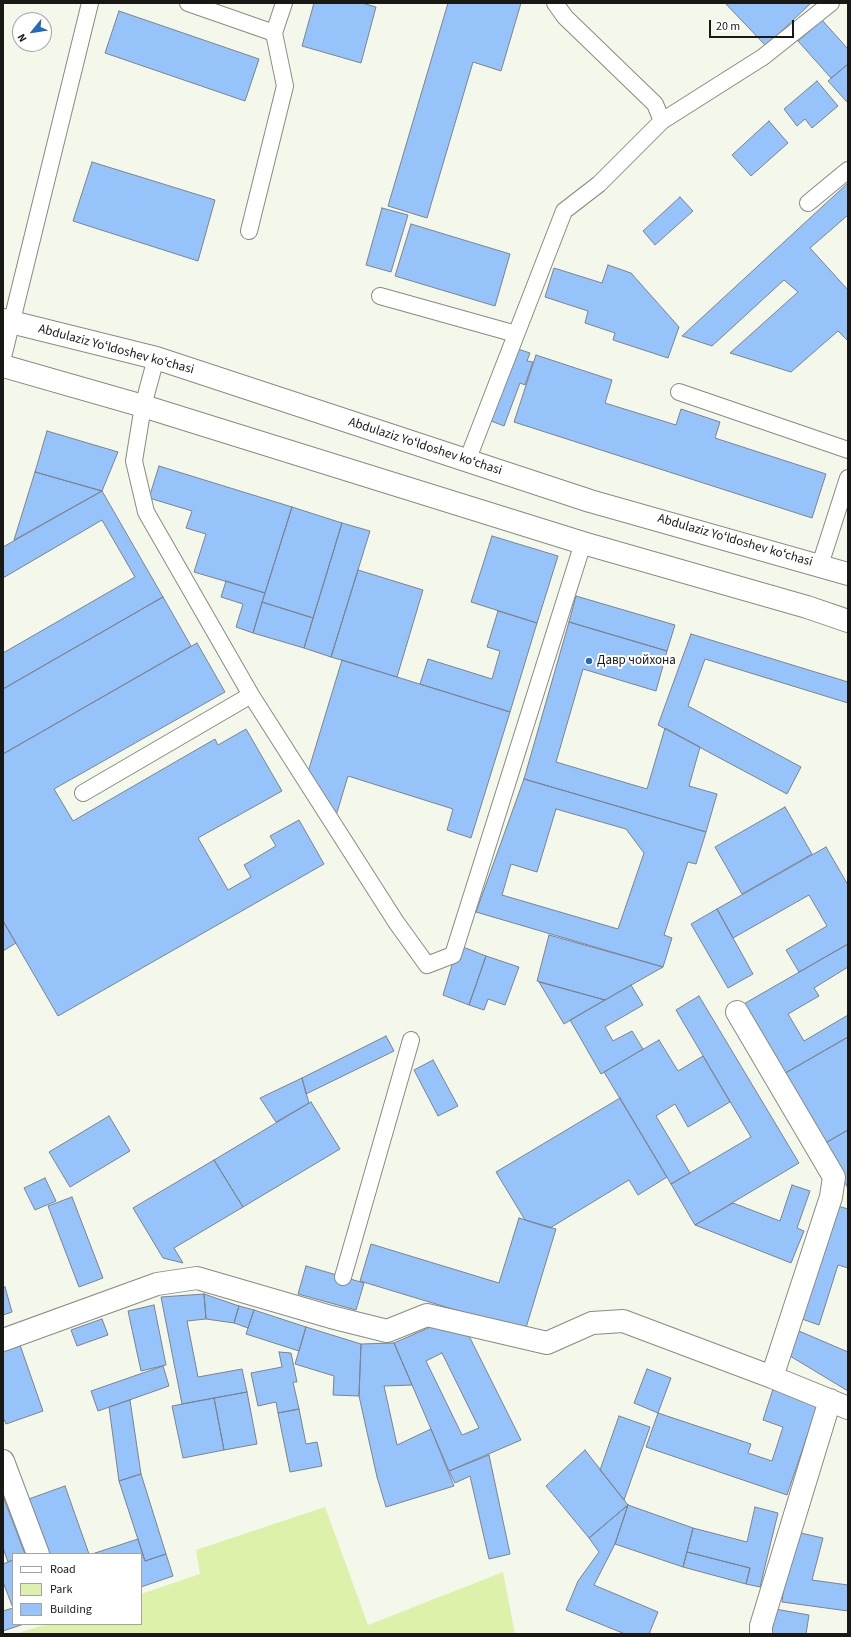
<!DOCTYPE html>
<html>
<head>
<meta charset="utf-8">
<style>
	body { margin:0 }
	#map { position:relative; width:851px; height:1637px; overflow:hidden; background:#f3f8ea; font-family:"Source Sans 3",sans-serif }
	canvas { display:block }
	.frame { position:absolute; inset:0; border:4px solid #181914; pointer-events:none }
	.legend { position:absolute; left:12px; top:1553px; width:130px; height:72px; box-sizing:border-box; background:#fff; border:1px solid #a3a3a1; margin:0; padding:5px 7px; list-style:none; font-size:12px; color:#181914 }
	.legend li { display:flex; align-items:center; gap:8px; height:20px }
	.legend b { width:20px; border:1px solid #a3a3a1 }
	.north { position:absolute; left:12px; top:12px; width:40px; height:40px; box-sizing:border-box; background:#fff; border:1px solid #a3a3a1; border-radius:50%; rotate:240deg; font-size:11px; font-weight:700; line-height:16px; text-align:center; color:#181914 }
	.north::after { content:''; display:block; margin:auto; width:14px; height:18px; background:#236aba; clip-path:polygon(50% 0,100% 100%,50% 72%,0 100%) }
	.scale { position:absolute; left:709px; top:20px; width:85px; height:18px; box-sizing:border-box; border:2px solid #181914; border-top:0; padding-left:5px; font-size:12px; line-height:14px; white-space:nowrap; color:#181914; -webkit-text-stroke:3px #fff; paint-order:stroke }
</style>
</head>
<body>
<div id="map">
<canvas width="851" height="1637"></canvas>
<div class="frame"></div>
<ul class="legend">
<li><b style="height:5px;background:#fff"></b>Road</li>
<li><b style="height:11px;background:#def1aa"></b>Park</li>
<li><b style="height:11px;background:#97c3fb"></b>Building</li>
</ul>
<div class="north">N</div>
<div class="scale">20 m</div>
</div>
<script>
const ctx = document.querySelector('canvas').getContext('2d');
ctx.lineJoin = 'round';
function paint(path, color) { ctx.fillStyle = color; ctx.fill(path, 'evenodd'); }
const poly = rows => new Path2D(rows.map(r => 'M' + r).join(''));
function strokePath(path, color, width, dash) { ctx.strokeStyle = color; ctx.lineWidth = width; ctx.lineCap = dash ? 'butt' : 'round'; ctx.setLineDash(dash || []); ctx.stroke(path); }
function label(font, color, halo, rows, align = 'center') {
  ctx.font = font + ' "Source Sans 3",sans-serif'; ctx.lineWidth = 4; ctx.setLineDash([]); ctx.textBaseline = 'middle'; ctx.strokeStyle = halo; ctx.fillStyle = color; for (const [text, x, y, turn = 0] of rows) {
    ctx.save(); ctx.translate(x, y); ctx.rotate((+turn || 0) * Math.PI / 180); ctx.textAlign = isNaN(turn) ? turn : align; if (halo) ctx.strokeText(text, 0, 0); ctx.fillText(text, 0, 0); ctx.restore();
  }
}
paint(poly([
	[325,1507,368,1625,503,1572,515,1634,16,1634,47,1624,141,1624,141,1594,200,1574,196,1550]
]), '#def1aa');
const building = poly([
	[314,3,362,3,376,7,361,63,302,46,314,3],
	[448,3,521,3,501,71,473,62,427,218,388,206,448,3],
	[725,3,811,3,766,46,725,3],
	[119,11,259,59,245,101,105,53,119,11],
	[822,20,848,49,848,64,831,78,798,41,822,20],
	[848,64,848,103,828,81,848,64],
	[817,81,838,106,812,128,805,119,797,126,784,109,817,81],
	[769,121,788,143,751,176,732,155,769,121],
	[92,162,215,200,198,261,73,221,92,162],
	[848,183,848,215,810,248,848,290,848,341,838,331,791,372,730,353,798,292,784,280,712,346,682,336,848,183],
	[680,197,693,211,655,245,643,231,680,197],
	[382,208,408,215,391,272,366,265,382,208],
	[411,224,510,254,495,306,395,276,411,224],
	[608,265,631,273,679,327,668,358,613,340,615,333,585,323,588,311,545,297,554,268,602,283,608,265],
	[512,347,530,353,527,361,533,362,525,385,520,383,504,426,486,419,512,347],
	[536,355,612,380,605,403,676,425,681,409,720,422,715,438,826,474,812,518,514,422,536,355],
	[47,431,118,452,102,491,35,472,47,431],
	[159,466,292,507,265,593,194,572,206,534,186,528,192,511,149,498,159,466],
	[35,472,102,491,14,540,35,472],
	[102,491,163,597,3,689,3,653,135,577,102,520,3,578,3,547,102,491],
	[292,507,342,523,313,618,262,602,292,507],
	[342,523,370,531,331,657,304,648,342,523],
	[492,536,558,556,537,623,471,602,492,536],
	[358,570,423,590,397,677,331,657,358,570],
	[226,581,265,593,253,633,236,627,243,604,221,597,226,581],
	[576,596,675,625,667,651,569,622,576,596],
	[163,597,191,646,3,754,3,689,163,597],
	[262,602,313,618,304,648,253,633,262,602],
	[498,611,537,623,510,712,420,684,428,659,492,679,500,651,487,647,498,611],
	[569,622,667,651,656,691,583,669,556,762,647,789,665,728,700,747,689,786,717,794,706,832,524,779,569,622],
	[691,634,848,682,848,703,705,659,688,706,801,767,787,794,658,725,691,634],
	[197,643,225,692,54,789,73,821,215,739,218,745,246,729,282,791,198,838,228,890,251,877,244,865,276,846,270,836,299,820,324,864,58,1016,3,921,3,754,197,643],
	[342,660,510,712,471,838,447,830,453,809,348,776,335,819,308,772,342,660],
	[524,779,706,832,696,864,688,862,664,935,672,938,663,967,476,912,524,779],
	[556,809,626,829,644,853,618,929,502,895,511,864,537,872,556,809],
	[785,807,812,854,742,894,715,847,785,807],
	[826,847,848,885,848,944,799,972,786,950,827,926,809,895,733,938,717,909,826,847],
	[717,909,753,974,728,988,691,924,717,909],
	[3,921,16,943,3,951,3,921],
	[549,935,663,967,605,1000,537,981,549,935],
	[848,944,848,967,814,988,819,996,788,1014,804,1041,848,1015,848,1037,782,1075,742,1005,848,944],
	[458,945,486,956,469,1005,443,995,458,945],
	[486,956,519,967,505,1005,488,999,484,1010,469,1005,486,956],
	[539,982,605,1000,564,1024,539,982],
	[631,985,643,1005,605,1027,613,1041,632,1031,643,1049,601,1074,570,1020,631,985],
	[699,996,799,1163,695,1225,671,1184,751,1137,676,1010,699,996],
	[386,1036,394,1051,306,1094,302,1078,386,1036],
	[848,1037,848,1130,822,1145,782,1075,848,1037],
	[659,1040,678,1071,703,1056,730,1102,688,1127,675,1104,656,1116,690,1173,671,1184,604,1072,659,1040],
	[433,1060,458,1106,438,1116,414,1070,433,1060],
	[302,1078,309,1103,276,1122,260,1098,302,1078],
	[620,1098,667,1177,638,1195,629,1180,550,1228,525,1220,496,1172,620,1098],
	[311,1102,340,1149,243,1207,214,1160,311,1102],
	[109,1116,130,1151,70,1187,49,1152,109,1116],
	[848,1130,848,1188,822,1145,848,1130],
	[214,1160,243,1207,174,1248,183,1263,163,1258,133,1208,214,1160],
	[45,1178,56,1201,35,1210,24,1188,45,1178],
	[792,1185,810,1191,797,1228,804,1231,791,1263,695,1225,733,1203,780,1221,792,1185],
	[72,1197,103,1278,79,1287,48,1206,72,1197],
	[838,1206,848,1209,848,1268,838,1265,819,1325,802,1319,838,1206],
	[519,1218,556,1229,525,1331,360,1281,371,1244,499,1283,519,1218],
	[306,1266,364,1283,356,1310,298,1294,306,1266],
	[5,1287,12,1312,3,1315,3,1288,5,1287],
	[204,1294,239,1306,234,1323,206,1319,204,1294],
	[204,1294,206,1319,187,1321,198,1377,242,1369,247,1392,182,1404,161,1297,204,1294],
	[154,1305,166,1365,141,1371,128,1311,154,1305],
	[239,1306,254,1310,248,1328,234,1323,239,1306],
	[254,1310,306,1327,299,1351,246,1334,254,1310],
	[102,1319,108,1335,77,1346,71,1330,102,1319],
	[435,1325,469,1336,521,1440,449,1471,394,1343,435,1325],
	[442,1353,479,1428,462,1435,426,1361,442,1353],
	[306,1327,361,1344,359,1396,333,1395,334,1376,295,1364,306,1327],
	[799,1331,848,1352,848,1391,790,1356,799,1331],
	[394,1343,412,1385,384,1386,397,1445,431,1429,454,1486,386,1507,377,1477,359,1396,361,1344,394,1343],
	[20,1345,43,1411,6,1424,3,1417,3,1351,20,1345],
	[279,1352,291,1353,297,1382,293,1382,299,1409,278,1413,276,1402,258,1406,251,1373,282,1367,279,1352],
	[163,1366,169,1386,98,1411,91,1391,163,1366],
	[647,1369,671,1378,658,1413,634,1403,647,1369],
	[773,1389,818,1404,787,1495,646,1447,658,1413,751,1444,748,1453,772,1461,783,1427,763,1420,773,1389],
	[247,1392,257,1444,224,1450,214,1398,247,1392],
	[214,1398,224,1450,183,1458,172,1406,214,1398],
	[130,1400,141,1474,119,1481,109,1407,130,1400],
	[299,1409,306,1444,317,1442,322,1466,290,1472,278,1413,299,1409],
	[619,1416,650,1427,624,1500,600,1470,619,1416],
	[585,1450,628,1505,589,1538,546,1486,585,1450],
	[489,1455,510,1554,489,1559,470,1476,455,1483,449,1471,489,1455],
	[141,1474,166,1554,145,1561,119,1481,141,1474],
	[65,1486,89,1554,46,1554,26,1500,65,1486],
	[3,1496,25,1554,13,1554,13,1560,8,1562,3,1548,3,1496],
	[628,1505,615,1544,594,1585,658,1612,649,1634,625,1634,566,1610,578,1581,599,1552,589,1538,628,1505],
	[628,1505,693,1528,683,1567,615,1544,628,1505],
	[755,1507,778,1513,760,1587,746,1584,750,1568,687,1552,693,1528,747,1542,755,1507],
	[796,1532,823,1538,812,1580,848,1585,848,1611,782,1602,785,1577,796,1532],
	[138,1539,145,1561,166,1554,173,1576,141,1587,141,1554,92,1554,138,1539],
	[687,1552,750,1568,746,1584,683,1567,687,1552],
	[13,1560,13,1608,3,1582,3,1564,13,1560],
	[13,1608,13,1624,24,1624,3,1631,3,1611,13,1608],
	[775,1609,809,1615,806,1634,771,1634,775,1609]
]);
paint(building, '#97c3fb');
strokePath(building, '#7b838e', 1);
const service = poly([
	[188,3,274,33,284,3],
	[662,121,763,57,831,3],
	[808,203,848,170],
	[249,231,285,86,274,33],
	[380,296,516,334],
	[3,357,90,3],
	[156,358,143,406,134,461,146,512,251,695,396,922,427,965,453,955,583,543],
	[679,392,848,450],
	[467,461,564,211,599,184,662,121,655,104,565,17,555,3],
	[820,565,848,478],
	[83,793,251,695],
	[343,1277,411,1040]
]);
const minor = poly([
	[737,1012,834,1177,831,1197,772,1377],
	[3,1340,157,1284,197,1278,331,1317,387,1331,427,1315,547,1343,592,1323,623,1321,772,1377,848,1408],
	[3,1461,38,1554],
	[761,1634,761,1626,830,1400]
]);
const secondary = poly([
	[3,320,156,358,590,501,848,574],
	[3,366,143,406,583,543,807,607,848,621]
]);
strokePath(service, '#888c7f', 18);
strokePath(minor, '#888c7f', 24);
strokePath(secondary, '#888c7f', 24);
strokePath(service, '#fff', 16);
strokePath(minor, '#fff', 22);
strokePath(secondary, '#fff', 22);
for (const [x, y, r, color] of [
	[589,661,4,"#236aba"]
]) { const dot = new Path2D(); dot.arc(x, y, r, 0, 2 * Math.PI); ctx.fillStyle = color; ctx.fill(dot); strokePath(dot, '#fff', 1.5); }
label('13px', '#181914', '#fff', [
	["Abdulaziz Yoʻldoshev koʻchasi",116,350,15],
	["Abdulaziz Yoʻldoshev koʻchasi",425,447,18],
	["Abdulaziz Yoʻldoshev koʻchasi",735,541,16]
]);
label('13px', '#181914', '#fff', [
	["Давр чойхона",597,661]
], 'left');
</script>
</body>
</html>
